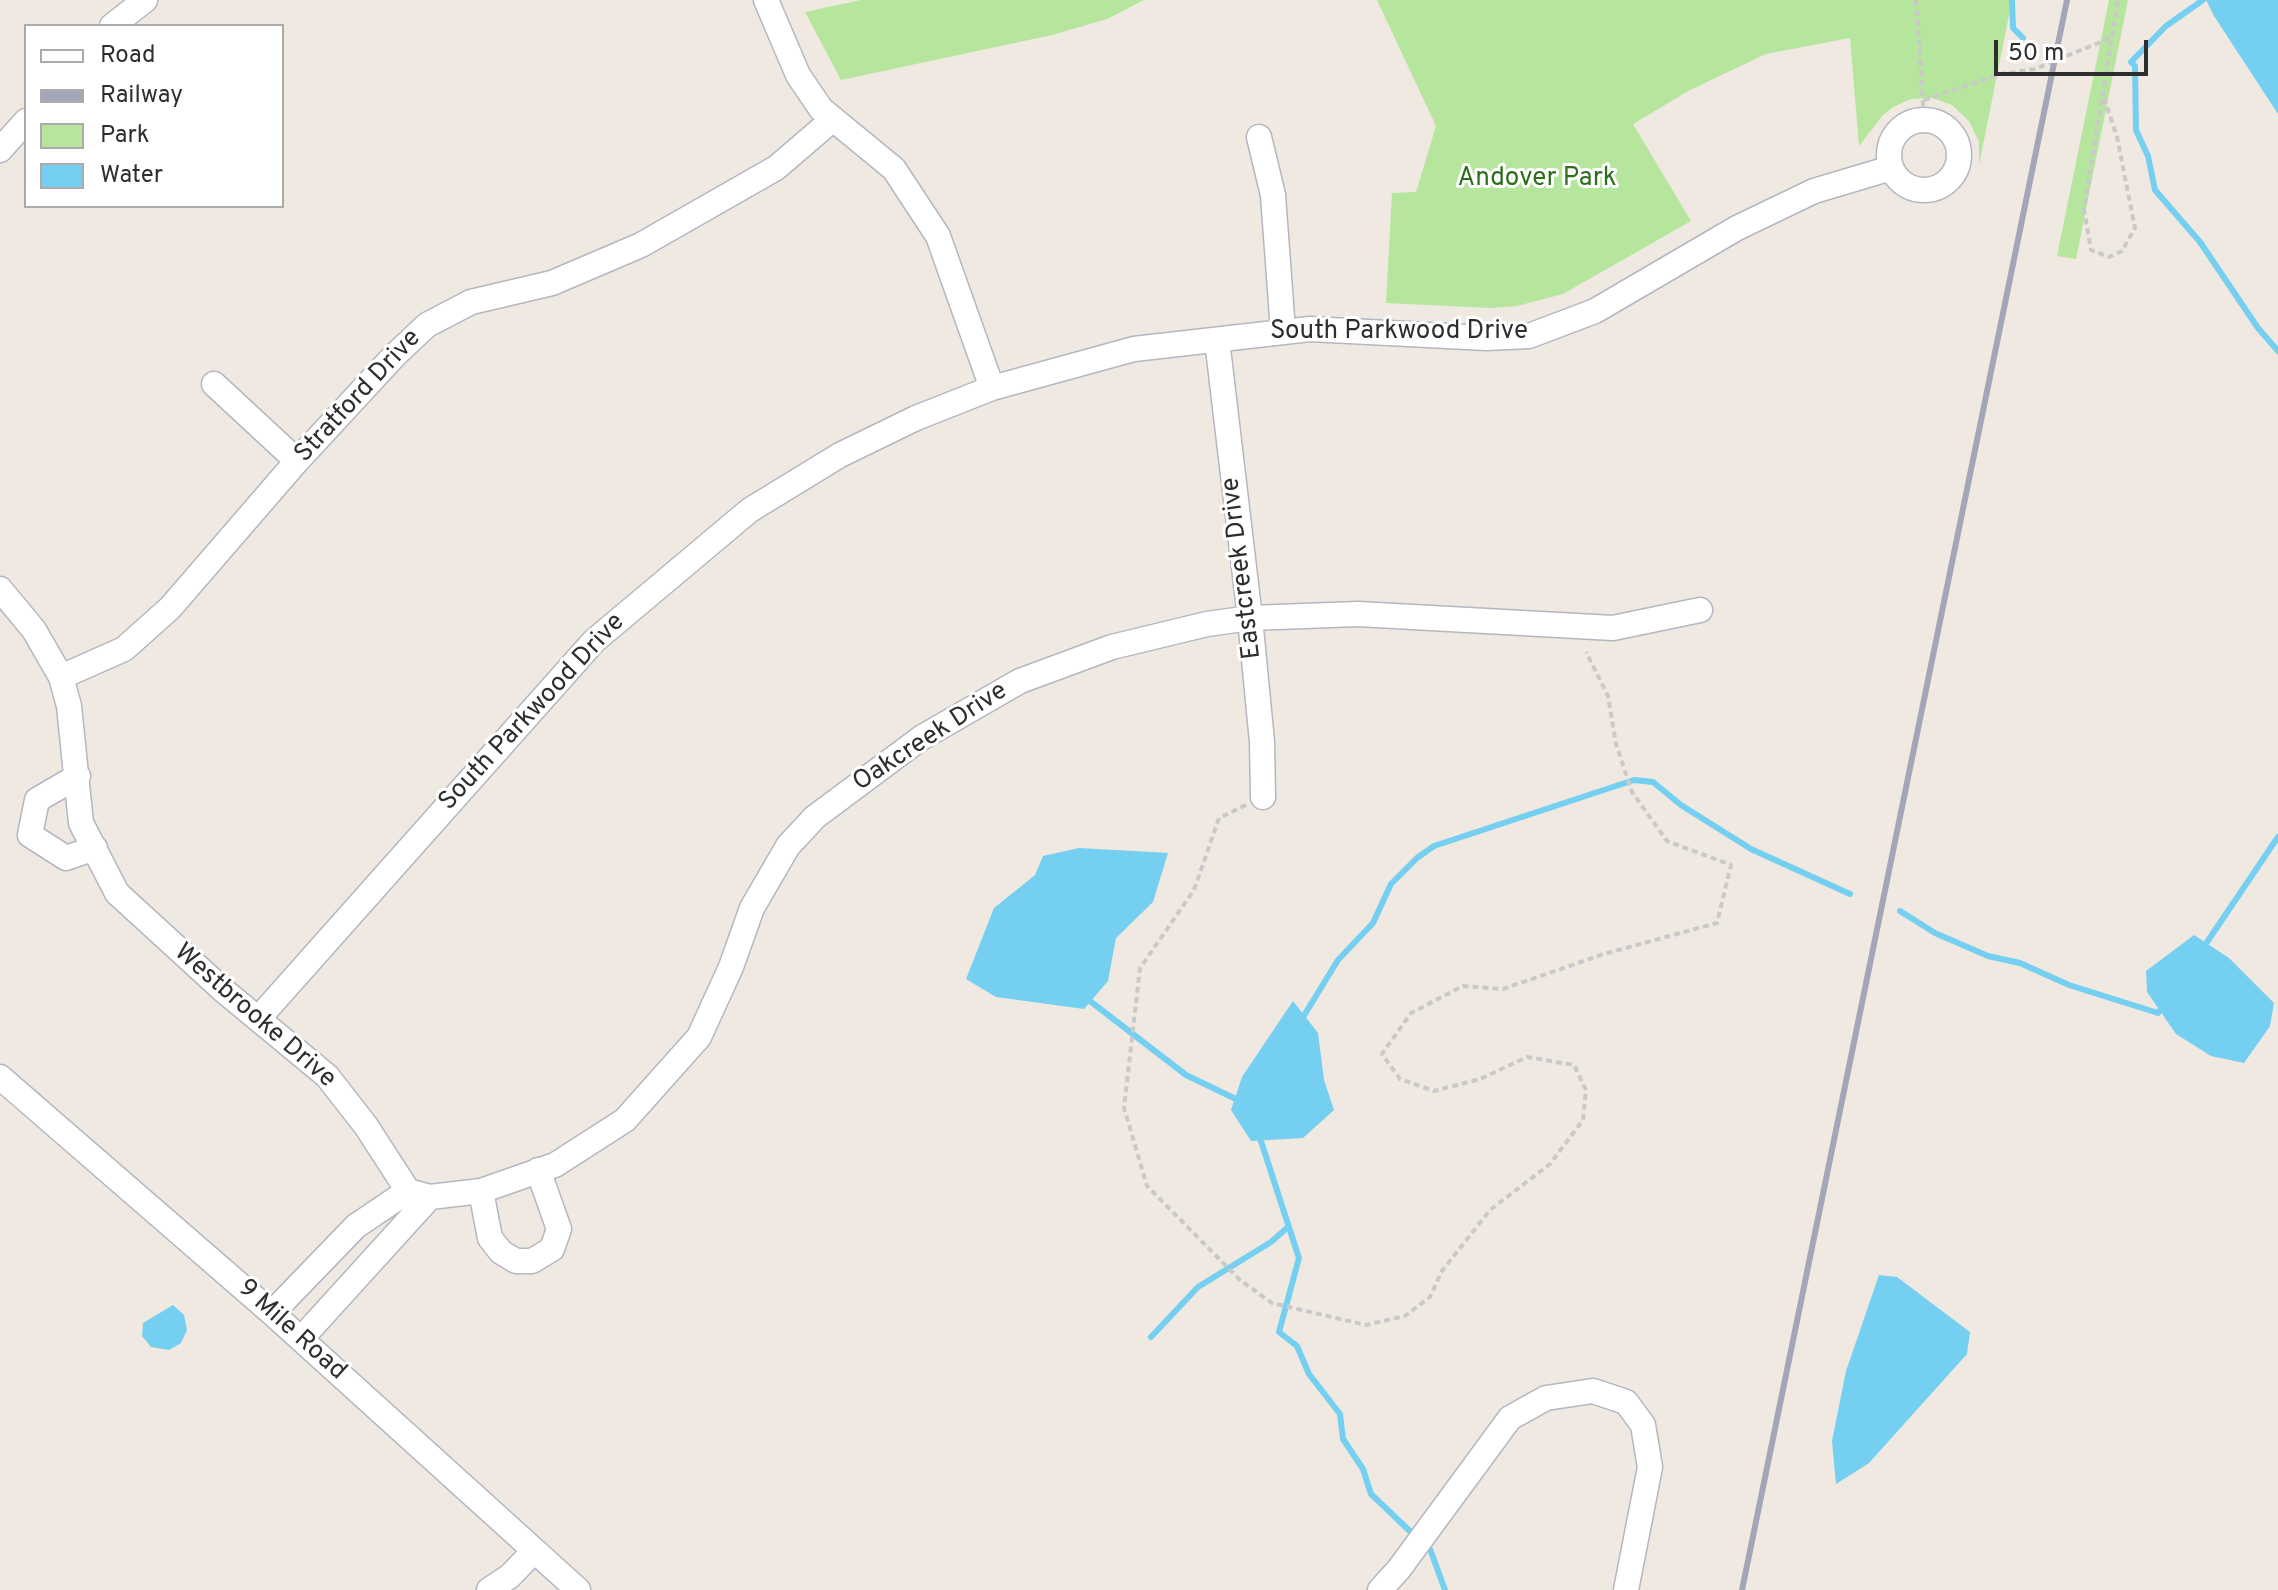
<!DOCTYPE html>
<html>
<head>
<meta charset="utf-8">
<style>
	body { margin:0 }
	#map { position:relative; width:2278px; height:1590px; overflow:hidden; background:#efe9e1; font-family:Overpass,sans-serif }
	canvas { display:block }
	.legend { position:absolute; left:24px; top:24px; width:260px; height:184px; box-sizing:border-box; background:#fff; border:2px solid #ababab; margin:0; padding:10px 14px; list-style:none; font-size:24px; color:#2e2e2e }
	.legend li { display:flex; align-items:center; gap:16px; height:40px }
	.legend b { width:40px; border:2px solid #ababab }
	.scale { position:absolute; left:1994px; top:40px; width:154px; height:36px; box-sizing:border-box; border:4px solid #2e2e2e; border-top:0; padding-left:10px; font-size:24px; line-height:28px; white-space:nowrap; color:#2e2e2e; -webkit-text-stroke:6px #fff; paint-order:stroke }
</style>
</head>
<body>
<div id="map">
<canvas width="2278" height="1590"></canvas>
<ul class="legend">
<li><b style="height:10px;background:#fff"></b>Road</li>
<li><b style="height:10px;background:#a3a6b8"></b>Railway</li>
<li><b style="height:22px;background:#b6e59e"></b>Park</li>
<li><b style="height:22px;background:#75cff0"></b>Water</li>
</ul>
<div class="scale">50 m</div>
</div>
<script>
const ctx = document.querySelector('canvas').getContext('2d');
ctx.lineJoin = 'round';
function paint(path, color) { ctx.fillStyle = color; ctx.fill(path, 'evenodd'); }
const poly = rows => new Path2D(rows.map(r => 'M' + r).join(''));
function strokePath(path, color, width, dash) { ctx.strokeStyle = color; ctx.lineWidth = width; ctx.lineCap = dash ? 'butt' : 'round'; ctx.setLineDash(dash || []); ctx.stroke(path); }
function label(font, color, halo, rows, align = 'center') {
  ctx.font = font + ' Overpass,sans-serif'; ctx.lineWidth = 6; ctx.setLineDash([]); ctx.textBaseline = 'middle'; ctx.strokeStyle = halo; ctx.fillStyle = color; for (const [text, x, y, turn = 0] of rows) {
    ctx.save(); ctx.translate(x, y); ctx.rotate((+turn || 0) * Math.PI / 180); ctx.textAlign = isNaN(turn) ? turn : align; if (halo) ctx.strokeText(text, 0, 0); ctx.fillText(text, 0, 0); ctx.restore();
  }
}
paint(poly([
	[861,0,1144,0,1107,19,1052,35,841,80,805,12],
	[1377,0,2012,0,1979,165,1979,142,1969,121,1952,105,1932,98,1911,99,1893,107,1882,116,1859,146,1850,38,1766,54,1690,90,1633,124,1691,221,1563,294,1517,306,1491,308,1386,303,1392,193,1416,192,1436,126],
	[2109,0,2128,0,2076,259,2057,256]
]), '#b6e59e');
paint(poly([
	[2206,0,2278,0,2278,114,2214,16],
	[1079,848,1168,853,1153,902,1116,938,1108,981,1084,1009,996,997,966,979,994,908,1035,875,1043,856],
	[2194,935,2229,958,2274,1003,2270,1026,2244,1063,2211,1056,2176,1034,2147,992,2146,971],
	[1293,1001,1318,1033,1324,1080,1334,1110,1303,1138,1251,1141,1231,1110,1242,1077],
	[1879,1275,1897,1277,1970,1332,1967,1354,1869,1463,1836,1484,1832,1441,1846,1371],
	[173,1305,184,1315,187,1330,181,1343,169,1350,151,1347,142,1336,143,1323]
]), '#75cff0');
strokePath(poly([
	[2012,0,2013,28,2023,38],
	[2203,0,2166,26,2131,62,2135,66,2136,130,2148,156,2155,190,2200,242,2258,328,2278,351],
	[1900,911,1935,933,1988,956,2020,963,2069,985,2158,1013,2163,1006],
	[2203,948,2278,837],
	[1090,1001,1186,1075,1240,1101],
	[1300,1022,1338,960,1373,923,1391,884,1417,858,1434,846,1634,780,1653,782,1681,805,1751,849,1850,894],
	[1258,1132,1299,1258,1279,1332,1297,1346,1309,1374,1340,1414,1343,1439,1363,1469,1371,1494,1415,1536],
	[1151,1337,1198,1287,1271,1242,1288,1227],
	[1430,1549,1445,1590]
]), '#75cff0', 6);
const minor = poly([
	[766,0,798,75,821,109,894,169,938,236,992,388],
	[112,26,145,0],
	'1889 155a35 35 0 1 1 70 0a35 35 0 1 1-70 0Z',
	[1259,137,1273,195,1283,331],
	[0,150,26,121],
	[1217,340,1250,618,1262,742,1263,797],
	[214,384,297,461],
	[0,589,34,630,61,677,69,706,81,823,117,893,223,990,327,1076,366,1126,408,1191],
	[61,677,124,649,170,608,297,461,394,356,427,325,471,302,552,283,641,245,776,168,832,120],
	[78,776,37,800,30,835,66,858,95,848],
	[258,1019,594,641,750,510,840,455,916,418,992,388,1134,349,1310,329,1486,338,1529,336,1595,311,1737,228,1814,191,1891,168],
	[0,1077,272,1313,578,1590],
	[481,1191,490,1238,501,1252,516,1261,532,1261,552,1249,559,1229,538,1170],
	[272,1313,356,1226,408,1191,430,1197,481,1191,555,1165,625,1120,699,1037,731,967,752,908,788,846,815,817,921,738,1020,681,1112,647,1207,624,1250,618,1358,614,1613,628,1700,610],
	[301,1339,430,1197],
	[489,1590,510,1576,534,1551],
	[1380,1590,1399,1569,1510,1418,1546,1398,1593,1391,1626,1402,1643,1425,1650,1467,1626,1590]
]);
strokePath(minor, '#b4b7c1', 27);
strokePath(poly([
	[1916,0,1924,119],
	[2104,98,2117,137,2135,228,2122,251,2109,257,2091,250,2084,209,2118,0],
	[1924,100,2001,74,2035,69,2113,37],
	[1246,805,1219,818,1194,890,1140,968,1124,1108,1147,1186,1240,1280,1272,1303,1366,1325,1405,1316,1430,1297,1442,1271,1490,1210,1550,1164,1583,1120,1586,1090,1574,1065,1527,1057,1480,1079,1434,1091,1400,1079,1382,1054,1411,1013,1463,986,1503,989,1604,954,1717,923,1731,865,1667,841,1632,792,1616,744,1608,696,1586,652]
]), '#c9c9c9', 4, [6, 4]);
strokePath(minor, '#fff', 24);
strokePath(poly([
	[1742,1590,2067,0]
]), '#a3a6b8', 6);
label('26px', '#2c6e1b', '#fff', [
	["Andover Park",1537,180]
]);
label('26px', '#2e2e2e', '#fff', [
	["South Parkwood Drive",1399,333],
	["Stratford Drive",359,397,-47],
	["Eastcreek Drive",1243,568,-97],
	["South Parkwood Drive",533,713,-47],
	["Oakcreek Drive",931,738,-33],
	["Westbrooke Drive",254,1017,41],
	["9 Mile Road",291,1331,42]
]);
</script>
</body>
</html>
